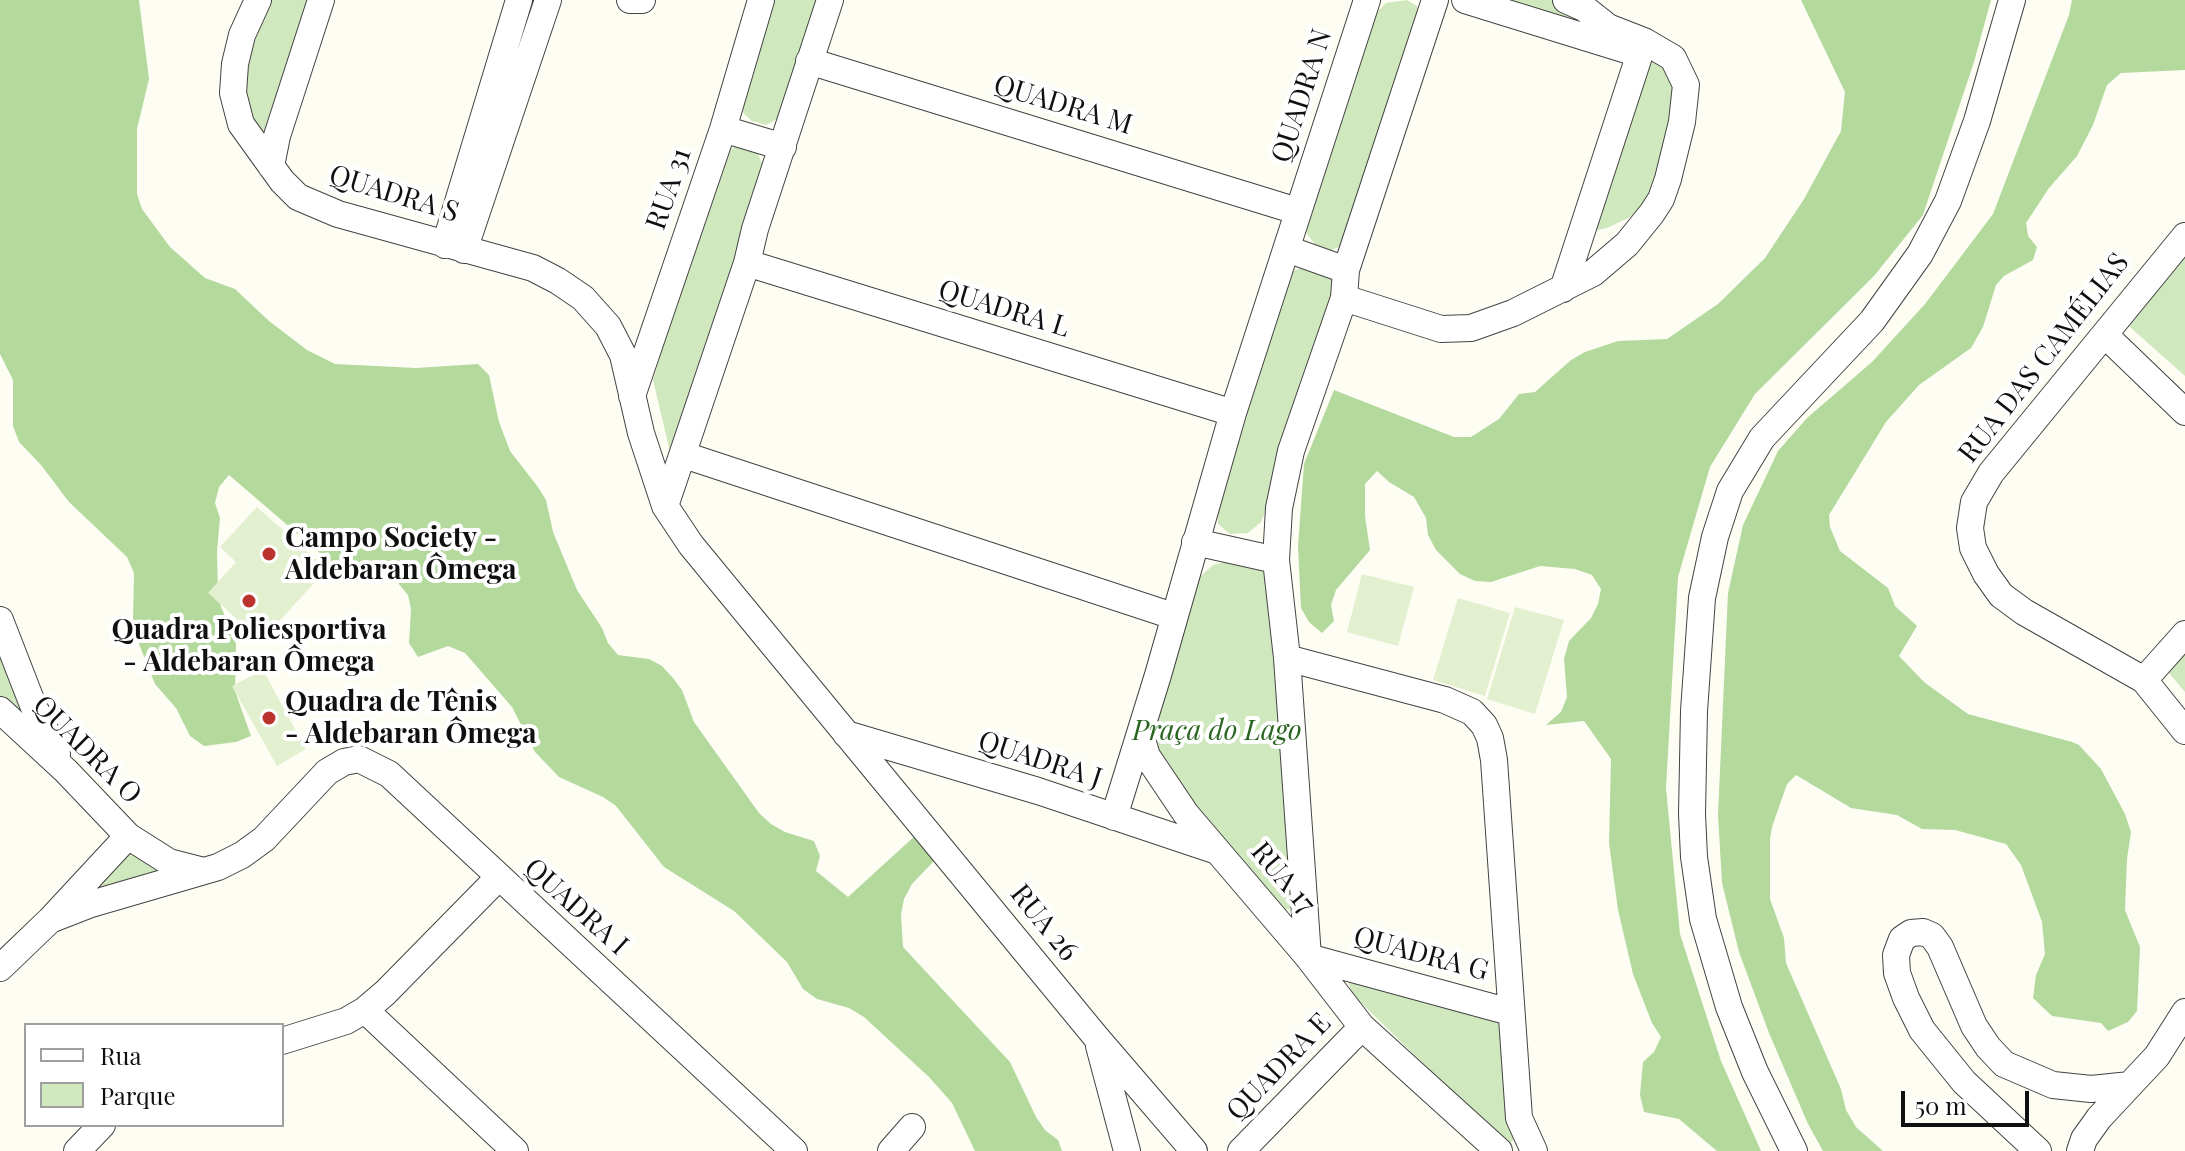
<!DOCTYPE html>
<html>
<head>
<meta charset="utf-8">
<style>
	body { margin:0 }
	#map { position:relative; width:2185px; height:1151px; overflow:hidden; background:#fefdf4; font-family:"Playfair Display",serif }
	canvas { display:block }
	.legend { position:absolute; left:24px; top:1023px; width:260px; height:104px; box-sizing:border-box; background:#fff; border:2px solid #9f9f9f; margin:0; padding:10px 14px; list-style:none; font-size:24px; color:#101010 }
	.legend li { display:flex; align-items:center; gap:16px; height:40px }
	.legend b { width:40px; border:2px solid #9f9f9f }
	.scale { position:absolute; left:1901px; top:1091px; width:128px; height:36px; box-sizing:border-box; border:4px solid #101010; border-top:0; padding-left:10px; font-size:24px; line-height:28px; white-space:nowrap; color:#101010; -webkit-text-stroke:6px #fff; paint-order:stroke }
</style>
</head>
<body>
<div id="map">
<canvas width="2185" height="1151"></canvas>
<ul class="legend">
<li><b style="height:10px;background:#fff"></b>Rua</li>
<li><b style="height:22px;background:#d0e8be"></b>Parque</li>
</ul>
<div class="scale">50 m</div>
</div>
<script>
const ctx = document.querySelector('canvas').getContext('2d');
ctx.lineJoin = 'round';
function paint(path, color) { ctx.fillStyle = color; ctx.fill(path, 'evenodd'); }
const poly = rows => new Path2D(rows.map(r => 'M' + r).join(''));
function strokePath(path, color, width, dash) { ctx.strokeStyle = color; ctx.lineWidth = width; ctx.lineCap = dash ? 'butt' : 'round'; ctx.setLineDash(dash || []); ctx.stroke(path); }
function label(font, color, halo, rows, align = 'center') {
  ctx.font = font + ' "Playfair Display",serif'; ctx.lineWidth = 8; ctx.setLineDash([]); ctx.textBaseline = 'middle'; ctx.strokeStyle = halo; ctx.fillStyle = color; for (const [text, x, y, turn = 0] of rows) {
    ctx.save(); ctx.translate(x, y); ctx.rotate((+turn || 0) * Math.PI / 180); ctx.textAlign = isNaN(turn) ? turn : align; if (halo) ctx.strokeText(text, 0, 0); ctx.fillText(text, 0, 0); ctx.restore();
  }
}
paint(poly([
	[269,0,311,0,269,144,248,115,241,90,246,50],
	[771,0,818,0,779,118,766,125,752,121,744,114,739,100],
	[1407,0,1417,6,1420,19,1344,245,1331,250,1316,246,1304,229,1376,13,1386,3],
	[1485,0,1557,0,1587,27],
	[1648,52,1659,56,1678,91,1673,128,1645,204,1630,217,1607,228,1588,232],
	[735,147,749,148,758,154,762,163,762,175,670,452,653,380,705,205,725,152],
	[2185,241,2185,376,2122,320],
	[1308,267,1332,278,1333,291,1267,508,1261,522,1248,533,1230,534,1218,524,1217,502,1289,279,1294,270],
	[1229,561,1262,569,1271,580,1295,898,1291,908,1284,911,1187,800,1148,737,1191,585,1213,565],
	[2185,639,2185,692,2169,673,2166,665],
	[0,640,26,707,22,717,0,700],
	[128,840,160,870,81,895],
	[1348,979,1503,1022,1514,1139,1508,1146,1351,993]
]), '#d0e8be');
paint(poly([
	[0,0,139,0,149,79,137,129,137,194,142,209,170,247,205,278,235,289,269,321,307,350,335,364,416,368,478,364,489,375,499,422,510,451,538,487,546,500,553,532,577,590,602,628,608,643,618,655,649,659,662,666,673,678,682,690,694,722,759,813,771,824,785,832,814,841,820,856,816,871,848,897,917,834,934,861,912,884,904,899,901,914,903,947,1010,1062,1036,1117,1045,1130,1058,1140,1062,1151,975,1151,952,1103,929,1077,864,1017,849,1008,817,999,803,989,787,962,734,911,664,867,616,806,603,797,559,777,535,752,512,707,465,653,448,646,418,657,409,643,411,609,408,595,398,583,368,576,349,578,229,475,219,487,215,503,220,518,217,551,218,599,236,644,235,691,251,736,236,742,204,746,190,736,176,708,155,684,137,639,133,624,134,573,127,557,69,502,41,465,19,442,13,426,13,380,0,354],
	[1801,0,1991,0,1974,62,1923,215,1874,276,1755,394,1710,467,1678,577,1666,788,1680,934,1721,1061,1761,1151,1717,1151,1679,1119,1644,1112,1640,1095,1643,1062,1654,1052,1661,1037,1652,1023,1633,974,1618,910,1609,843,1611,759,1584,721,1546,725,1561,712,1567,697,1564,659,1569,641,1591,618,1598,604,1601,589,1592,575,1575,569,1540,566,1491,582,1475,581,1460,574,1436,550,1428,535,1426,518,1414,497,1389,482,1377,471,1365,484,1365,516,1370,550,1336,590,1331,605,1334,621,1322,633,1309,622,1301,608,1298,546,1304,464,1334,390,1454,437,1471,437,1499,419,1519,394,1535,392,1571,360,1585,352,1618,341,1667,339,1718,304,1765,258,1804,199,1841,131,1845,92],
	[2072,0,2185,0,2185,70,2121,73,2107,85,2093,125,2077,156,2049,188,2026,223,2028,236,2037,247,2033,260,2004,276,1996,285,1983,327,1971,348,1919,385,1886,422,1829,515,1830,527,1840,551,1888,588,1895,606,1917,626,1899,656,1924,682,1968,714,2072,742,2079,745,2101,769,2125,814,2131,832,2127,859,2125,910,2140,947,2137,1011,2128,1022,2108,1031,2101,1023,2052,1016,2033,998,2036,975,2045,954,2042,922,2021,865,2006,844,1955,830,1922,829,1897,815,1851,808,1796,775,1787,784,1772,827,1770,839,1770,899,1784,938,1786,963,1841,1089,1846,1110,1856,1127,1883,1151,1823,1151,1808,1124,1769,1033,1739,952,1722,883,1718,815,1728,593,1743,525,1778,451,1807,418,1872,362,1925,304,1993,214,2069,15]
]), '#b3d99d');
paint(poly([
	[257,507,327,569,261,641,208,593,236,562,220,547],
	[1362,574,1414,587,1398,646,1347,632],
	[1458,598,1510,613,1485,696,1433,680],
	[1515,607,1564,620,1535,714,1487,699],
	[263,670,306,749,277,766,232,686]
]), '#e2f0cf');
const minor = poly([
	[258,0,242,35,235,64,233,93,241,124,282,181,298,197,338,214,533,268,558,281,583,298,608,326,623,355,641,433,665,506,691,545,1096,1037,1194,1151],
	[630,0,642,0],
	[1435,0,1346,270,1344,298,1291,451,1279,508,1276,560,1287,658,1308,957,1510,1012],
	[1465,0,1630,51],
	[809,61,1297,211],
	[723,129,783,147],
	[271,166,277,136,321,0],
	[2185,236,1991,473,1974,502,1970,528,1973,548,1986,574,2001,595,2024,612,2144,680,2185,731],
	[445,245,519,0],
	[1287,249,1346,270],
	[464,250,548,0],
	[747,263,1233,413],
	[1563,289,1644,41],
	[1344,298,1441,329,1471,328,1513,313,1593,273,1627,244,1652,213,1661,199,1668,179,1682,122,1686,85,1673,58,1644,41,1608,27,1584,8,1566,0],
	[2105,335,2185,412],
	[632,396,723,129,761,0],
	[684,455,1173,616],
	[665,506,747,263,755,229,830,0],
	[1195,542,1276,560],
	[0,620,33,705,57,754],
	[1287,658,1445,700,1472,712,1484,725,1490,738,1494,760,1519,1118,1534,1151],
	[2144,680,2185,634],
	[0,710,66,771,128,836,169,862,204,871],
	[1140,733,1147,756,1186,814,1308,957,1362,1027,1499,1151],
	[846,734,1038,791,1217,851],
	[1114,817,1158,675,1233,413,1367,0],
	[50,920,91,904,218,867,242,855,264,839,327,772,344,762,359,759,389,774,794,1151],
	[0,968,50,920,128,836],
	[365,1010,515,1151],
	[282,1041,346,1021,365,1010,385,993,498,878],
	[1099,1046,1127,1151],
	[77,1151,102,1125],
	[891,1151,912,1127],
	[1241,1151,1362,1027],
	[1794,1151,1755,1072,1729,1007,1703,919,1694,857,1692,814,1694,711,1702,598,1715,537,1730,491,1762,438,1872,321,1920,254,1948,201,1977,121,2012,0],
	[2038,1151,1964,1082,1922,1030,1906,998,1897,973,1896,955,1902,939,1911,933,1923,932,1932,936,1940,947,1974,1026,1988,1047,2004,1064,2053,1085,2091,1089,2130,1085],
	[2080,1151,2084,1139,2099,1118,2157,1056,2185,1012]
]);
strokePath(minor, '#434343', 28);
strokePath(minor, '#fff', 26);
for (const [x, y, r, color] of [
	[269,554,8,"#bb332d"],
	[249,601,8,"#bb332d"],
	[269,718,8,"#bb332d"]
]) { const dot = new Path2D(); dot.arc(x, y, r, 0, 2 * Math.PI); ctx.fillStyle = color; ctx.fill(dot); strokePath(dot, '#fff', 3); }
label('28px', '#101010', '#fff', [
	["QUADRA N",1302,96,-72],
	["QUADRA M",1063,105,17],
	["RUA 31",669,189,-71],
	["QUADRA S",394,194,17],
	["QUADRA L",1004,309,17],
	["RUA DAS CAMÉLIAS",2044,358,-52],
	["QUADRA O",87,750,45],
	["QUADRA J",1040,760,18],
	["RUA 17",1283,878,50],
	["QUADRA I",576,907,42],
	["RUA 26",1044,923,51],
	["QUADRA G",1421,954,15],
	["QUADRA E",1279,1067,-46]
]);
label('bold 28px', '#101010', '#fff', [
	["Campo Society -",285,538],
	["Aldebaran Ômega",285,570],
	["Quadra Poliesportiva",249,630,"center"],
	["- Aldebaran Ômega",249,662,"center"],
	["Quadra de Tênis",285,702],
	["- Aldebaran Ômega",285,734]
], 'left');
label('italic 28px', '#2a6622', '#fff', [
	["Praça do Lago",1217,731]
]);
</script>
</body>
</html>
